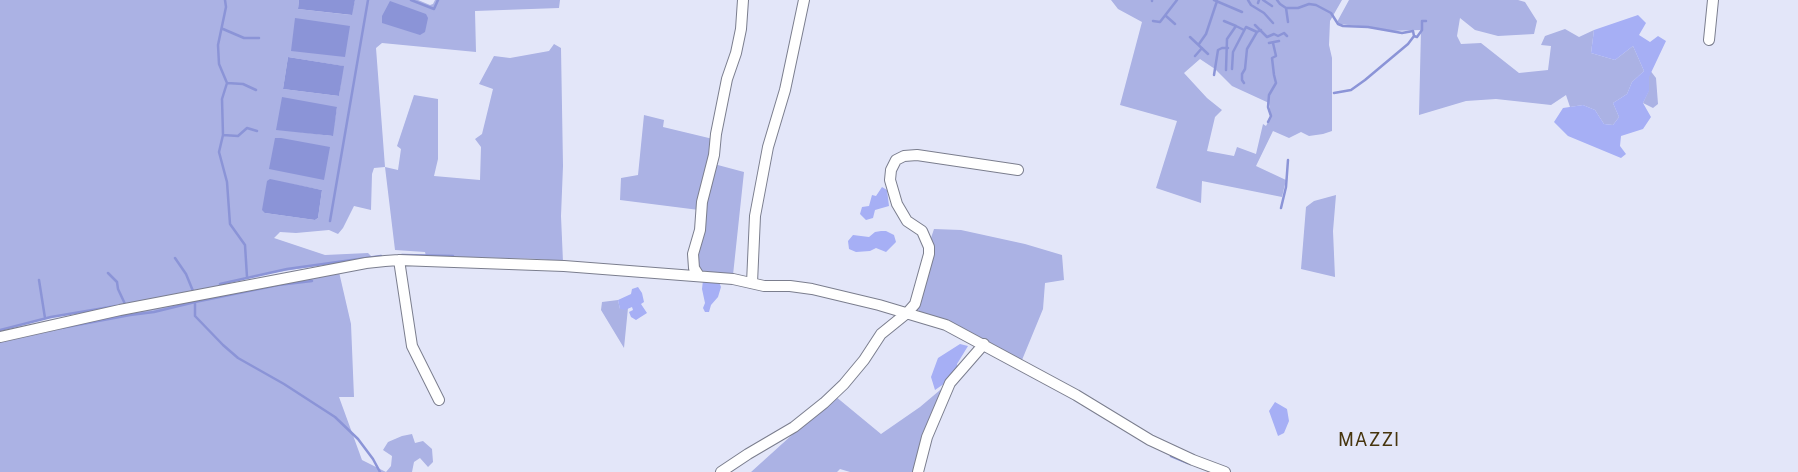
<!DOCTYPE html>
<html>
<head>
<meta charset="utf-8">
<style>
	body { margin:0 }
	canvas { display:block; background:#e3e6f9 }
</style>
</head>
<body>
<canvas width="1798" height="472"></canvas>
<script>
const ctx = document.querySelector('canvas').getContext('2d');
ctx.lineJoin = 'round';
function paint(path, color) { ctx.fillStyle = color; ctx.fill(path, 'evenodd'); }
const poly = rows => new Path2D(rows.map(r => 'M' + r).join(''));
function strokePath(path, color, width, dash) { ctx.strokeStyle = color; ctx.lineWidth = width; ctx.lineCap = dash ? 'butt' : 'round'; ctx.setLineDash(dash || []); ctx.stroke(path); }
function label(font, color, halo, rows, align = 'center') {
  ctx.font = font + ' "Public Sans",sans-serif'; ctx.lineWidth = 4.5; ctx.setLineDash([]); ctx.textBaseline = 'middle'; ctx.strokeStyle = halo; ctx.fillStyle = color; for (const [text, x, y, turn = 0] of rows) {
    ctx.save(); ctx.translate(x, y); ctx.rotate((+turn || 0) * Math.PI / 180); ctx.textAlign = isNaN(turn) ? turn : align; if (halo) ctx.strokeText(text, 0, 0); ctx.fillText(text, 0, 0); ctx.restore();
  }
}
paint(poly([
	[0,0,299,0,298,9,351,15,355,0,418,0,430,5,433,4,435,0,560,0,559,8,475,11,476,52,382,43,376,48,385,167,398,170,401,149,397,146,414,95,438,99,438,159,434,176,480,180,481,147,475,139,482,134,493,89,479,84,494,56,510,58,549,51,554,44,561,48,563,166,561,216,563,262,540,259,426,256,425,252,395,250,385,167,374,168,372,174,371,210,354,206,343,228,338,234,329,230,296,233,280,232,274,238,325,255,368,253,372,257,247,277,211,288,45,318,0,330],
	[288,57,343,66,339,96,283,89],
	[337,107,332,136,277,129,280,119],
	[270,180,322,190,318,218,315,220,265,213],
	[1111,0,1342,0,1330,21,1329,45,1332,58,1332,131,1323,134,1309,136,1301,132,1289,138,1273,131,1256,166,1286,180,1282,197,1202,181,1201,203,1156,188,1177,121,1120,105,1142,22,1118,9],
	[1200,59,1215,69,1232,86,1269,103,1271,116,1266,126,1263,124,1256,154,1237,147,1234,156,1207,151,1215,117,1222,110,1207,98,1184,73],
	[1349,0,1518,0,1525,2,1537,21,1534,34,1498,36,1475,30,1460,18,1457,36,1461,44,1481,43,1519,73,1548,70,1551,46,1541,45,1545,36,1565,29,1579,37,1594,30,1591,53,1615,60,1633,46,1644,71,1632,82,1627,94,1613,103,1619,117,1613,125,1604,124,1595,110,1583,105,1570,107,1566,95,1551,105,1496,99,1466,101,1419,115,1421,30,1387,31,1368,27,1338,24,1337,22],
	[1646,65,1656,78,1658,104,1653,108,1643,103,1649,90],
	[644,115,664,120,663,127,713,139,699,210,620,200,621,178,638,175],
	[714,164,744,172,733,275,701,273,697,269,696,254,705,202],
	[1336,195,1333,231,1335,277,1301,269,1306,207,1314,201],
	[934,229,961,230,1025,244,1062,255,1064,280,1045,283,1043,309,1022,360,979,338,919,311,916,307,929,244],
	[339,272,351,324,354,397,339,397,362,460,386,472,391,466,392,456,383,450,388,442,402,436,412,434,415,443,423,441,432,449,433,462,428,467,420,458,414,462,412,472,0,472,0,340,83,321],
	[618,300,620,309,628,308,624,348,601,310,602,302],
	[946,385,914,472,850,472,840,469,837,472,751,472,835,396,881,434,920,407]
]), '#abb2e4');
paint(poly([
	[1638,15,1646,23,1639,35,1650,42,1658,36,1666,41,1649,77,1649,91,1643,103,1651,117,1643,129,1621,136,1620,146,1626,154,1621,158,1568,136,1554,122,1563,108,1583,105,1595,110,1604,124,1613,125,1619,117,1613,103,1627,94,1632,82,1644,71,1633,46,1615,60,1591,53,1594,30],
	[882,187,887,190,889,206,875,210,873,218,866,220,860,214,862,207,869,206,872,195,876,196],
	[881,231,886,231,894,235,896,242,886,252,876,248,870,251,856,252,849,249,848,241,853,235,869,237,875,232],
	[703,280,719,282,721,287,718,297,711,305,709,312,705,312,703,308,705,303,702,289],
	[638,287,642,293,644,302,641,304,647,313,636,320,631,317,629,312,633,310,632,307,625,310,620,309,618,300,631,294,632,289],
	[960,344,968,346,957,364,958,369,948,381,935,390,931,377,938,358],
	[1275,402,1287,409,1289,421,1284,433,1278,436,1269,411]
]), '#a6aff5');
paint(poly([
	[299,0,355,0,352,15,298,9],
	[390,1,426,14,428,18,425,32,420,35,382,23,382,16],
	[295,18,350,26,345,57,291,51],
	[288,57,344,66,339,96,283,89],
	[282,97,337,107,333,136,276,130],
	[275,138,281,138,330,147,324,180,269,169],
	[270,179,322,190,318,218,315,220,265,213,262,210,267,181]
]), '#8b94d7');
strokePath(poly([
	[225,0,226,7,218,45,219,64,227,83,222,99,223,135,219,152,227,182,230,224,245,245,247,277],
	[411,0,434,9,438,0],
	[1152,0,1152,1],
	[1214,0,1242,12],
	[1248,0,1251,5,1264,13,1273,23],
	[1263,0,1272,6],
	[1277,0,1280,4,1286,8,1298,8,1309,4,1316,5,1331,13,1338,24,1343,26,1368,27,1402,33,1413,31,1414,36,1417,37,1422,30,1422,21,1426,21],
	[1258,3,1259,0],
	[1286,8,1288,22],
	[1166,16,1175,24],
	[1153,21,1160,22,1177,0],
	[1224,21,1236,26],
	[1255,25,1267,37,1274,34,1278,36,1284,33,1287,36],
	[223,29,244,38,259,38],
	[1190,37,1208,54],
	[1269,43,1279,41],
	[1199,44,1206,34,1217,1],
	[1195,56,1202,48],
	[1232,69,1233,52,1246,27,1257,32],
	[1226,70,1227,39,1236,26,1244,30],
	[1214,75,1218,50,1222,48,1228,48],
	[227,83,243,84,256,90],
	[1244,83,1242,80,1242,74,1245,69,1247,49,1257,32,1261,30],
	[1334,93,1351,90,1365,80,1408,44,1414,36],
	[1268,122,1271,116,1268,107,1269,95,1276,83,1274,75,1272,58,1276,56,1273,43],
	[223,135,238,136,247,128,257,131],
	[1281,208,1286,187,1288,160],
	[330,221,368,0],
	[402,255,453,256],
	[175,258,186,274,193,291],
	[108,273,117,282,118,289,125,304],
	[39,280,45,318],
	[220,284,287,269,381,256],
	[195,302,195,316,223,345,238,358,284,384,335,417,358,439,373,459,380,472],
	[61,328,130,315,154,312,195,302,278,285,312,281],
	[0,330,51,317,116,306],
	[1171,456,1188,463]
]), '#8b94d7', 2.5);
const minor = poly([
	[1709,40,1713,0],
	[399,260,412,346,439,400],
	[699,276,694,268,693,254,700,230,702,202,714,155,716,134,727,79,736,53,741,29,743,0],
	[752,283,755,216,768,147,785,90,804,0],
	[0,337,120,310,366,263,385,261,399,260,564,266,733,279,764,286,790,286,812,289,879,305,946,325,1076,395,1150,440,1193,460,1225,472],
	[721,472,748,454,794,427,824,403,844,384,864,360,881,334,907,313,915,304,929,254,929,247,922,231,907,221,897,204,890,180,891,170,896,160,904,156,917,155,1018,170],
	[918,472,927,437,950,383,984,344]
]);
strokePath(minor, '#7b7e8e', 12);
strokePath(minor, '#fff', 10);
ctx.letterSpacing = '1px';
label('18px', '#47350e', '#e3e6f9', [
	["MAZZI",1369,440]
]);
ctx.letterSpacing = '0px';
</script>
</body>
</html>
